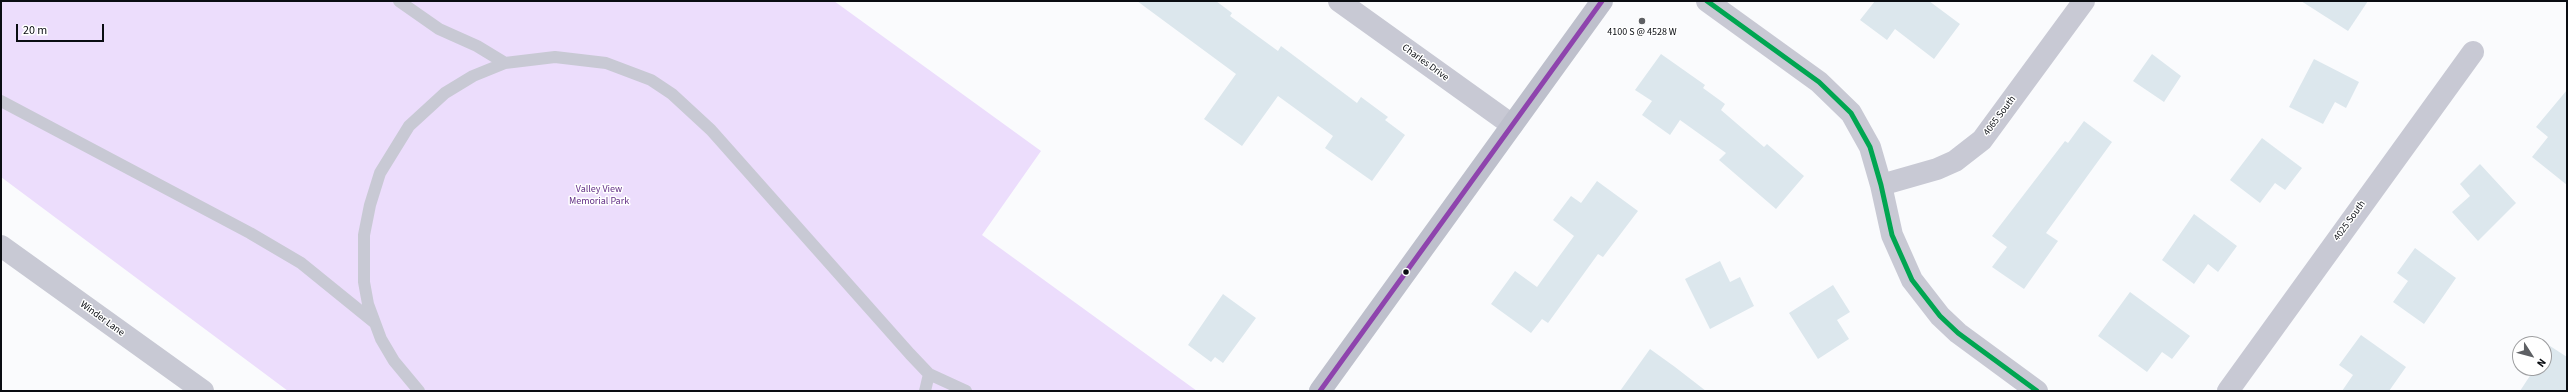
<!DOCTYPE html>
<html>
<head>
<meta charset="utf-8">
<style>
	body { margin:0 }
	#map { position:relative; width:2568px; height:392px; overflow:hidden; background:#fafbfd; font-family:"Source Sans 3",sans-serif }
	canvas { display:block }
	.frame { position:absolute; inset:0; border:2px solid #0a0d12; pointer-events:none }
	.north { position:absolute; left:2512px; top:336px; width:40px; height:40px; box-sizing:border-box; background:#fff; border:1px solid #9d9ea0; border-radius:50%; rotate:126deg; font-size:11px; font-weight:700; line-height:16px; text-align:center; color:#0a0d12 }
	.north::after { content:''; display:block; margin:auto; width:14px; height:18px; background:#5e6064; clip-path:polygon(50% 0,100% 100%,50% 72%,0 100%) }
	.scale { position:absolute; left:16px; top:24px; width:88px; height:18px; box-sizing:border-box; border:2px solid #0a0d12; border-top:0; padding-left:5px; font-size:12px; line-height:14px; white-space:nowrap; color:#0a0d12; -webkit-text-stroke:3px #fff; paint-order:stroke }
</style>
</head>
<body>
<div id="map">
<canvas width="2568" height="392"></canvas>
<div class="frame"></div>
<div class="north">N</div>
<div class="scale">20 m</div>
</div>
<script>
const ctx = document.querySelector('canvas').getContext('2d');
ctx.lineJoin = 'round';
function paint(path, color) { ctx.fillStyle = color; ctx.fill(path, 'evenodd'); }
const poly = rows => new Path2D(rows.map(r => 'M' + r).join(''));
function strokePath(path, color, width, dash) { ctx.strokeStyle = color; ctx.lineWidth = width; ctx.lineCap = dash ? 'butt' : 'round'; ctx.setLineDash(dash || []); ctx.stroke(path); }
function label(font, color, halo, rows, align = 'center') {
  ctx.font = font + ' "Source Sans 3",sans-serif'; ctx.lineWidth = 3; ctx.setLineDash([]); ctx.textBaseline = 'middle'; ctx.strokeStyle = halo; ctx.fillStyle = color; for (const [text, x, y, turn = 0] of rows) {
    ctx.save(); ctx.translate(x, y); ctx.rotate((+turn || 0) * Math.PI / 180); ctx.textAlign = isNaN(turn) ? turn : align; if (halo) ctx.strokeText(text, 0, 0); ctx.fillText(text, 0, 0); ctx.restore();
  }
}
paint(poly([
	[1,1,834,1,1041,151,982,235,1197,391,288,391,1,177]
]), '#ecddfc');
paint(poly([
	[1137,1,1216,1,1232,13,1230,16,1278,51,1281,46,1357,103,1361,97,1388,117,1385,120,1405,135,1372,181,1325,148,1333,136,1278,96,1242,146,1204,119,1236,74],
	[1875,1,1929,1,1960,24,1934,59,1895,29,1887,40,1860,20],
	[2301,1,2368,1,2348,31],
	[1661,54,1705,85,1703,88,1725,104,1721,110,1764,147,1767,144,1804,176,1776,209,1719,160,1726,153,1680,120,1670,135,1642,115,1652,101,1635,90],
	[2152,54,2181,76,2164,102,2133,81],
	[2314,59,2359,82,2346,108,2335,102,2323,124,2289,107],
	[2567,90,2567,185,2532,157,2548,137,2536,127],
	[2084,121,2112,142,2046,233,2058,241,2024,289,1992,267,2007,247,1992,236,2065,141,2068,143],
	[2262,138,2302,168,2285,190,2275,183,2260,203,2230,180],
	[2480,164,2516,203,2478,241,2452,212,2470,196,2460,184],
	[1597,181,1638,211,1603,257,1598,254,1548,323,1542,319,1531,333,1491,304,1515,271,1537,287,1574,236,1553,220,1571,196,1581,203],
	[2194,214,2237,246,2218,272,2208,264,2194,284,2162,260],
	[2415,248,2456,278,2424,324,2393,302,2408,281,2397,273],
	[1720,261,1730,282,1740,277,1754,306,1710,329,1685,279],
	[1833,285,1850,312,1837,320,1849,339,1818,359,1789,313],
	[2130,292,2190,336,2172,359,2162,352,2147,372,2098,336],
	[1223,294,1256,318,1223,363,1215,357,1211,362,1188,345],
	[2361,335,2406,367,2389,391,2342,391,2353,375,2339,365],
	[2550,346,2567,357,2567,391,2520,391,2535,368,2544,368,2544,355],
	[1650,349,1675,367,1706,391,1620,391]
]), '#dce7ed');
strokePath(poly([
	[399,1,439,29,477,46,505,63],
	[1,101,250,233,301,263,375,323],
	[419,391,394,361,381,339,368,304,364,282,364,235,370,205,380,173,409,126,445,93,473,76,505,63,555,57,606,63,651,80,672,94,711,130,910,354,929,374,966,391],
	[925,391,929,374]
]), '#c8c9d4', 12);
strokePath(poly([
	[1339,1,1512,125],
	[1707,1,1819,82,1851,113,1870,147,1881,185,1892,235,1912,280,1940,316,1958,333,2037,391],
	[1881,185,1937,169,1955,161,1982,140,2084,1],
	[1,246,203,391],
	[2228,391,2473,52]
]), '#c8c9d4', 22);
strokePath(poly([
	[1320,391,1602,1]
]), '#bec0cc', 22);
strokePath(poly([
	[1320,391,1602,1]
]), '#8e44ad', 5);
strokePath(poly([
	[1707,1,1819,82,1851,113,1870,147,1881,185,1892,235,1912,280,1940,316,1958,333,2037,391]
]), '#00a651', 5);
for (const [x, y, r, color] of [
	[1642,21,4,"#5e6064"],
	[1406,272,3.5,"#0a0d12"]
]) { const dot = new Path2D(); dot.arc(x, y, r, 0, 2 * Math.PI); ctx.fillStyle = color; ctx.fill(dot); strokePath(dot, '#fff', 1.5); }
label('10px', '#0a0d12', '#fff', [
	["4100 S @ 4528 W",1642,33]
]);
label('10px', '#0a0d12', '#fff', [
	["Charles Drive",1425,63,36],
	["4065 South",2000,116,-53],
	["4025 South",2350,221,-54],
	["Winder Lane",102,319,36]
]);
label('10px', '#633086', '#fff', [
	["Valley View",599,190],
	["Memorial Park",599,202]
]);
</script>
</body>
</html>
